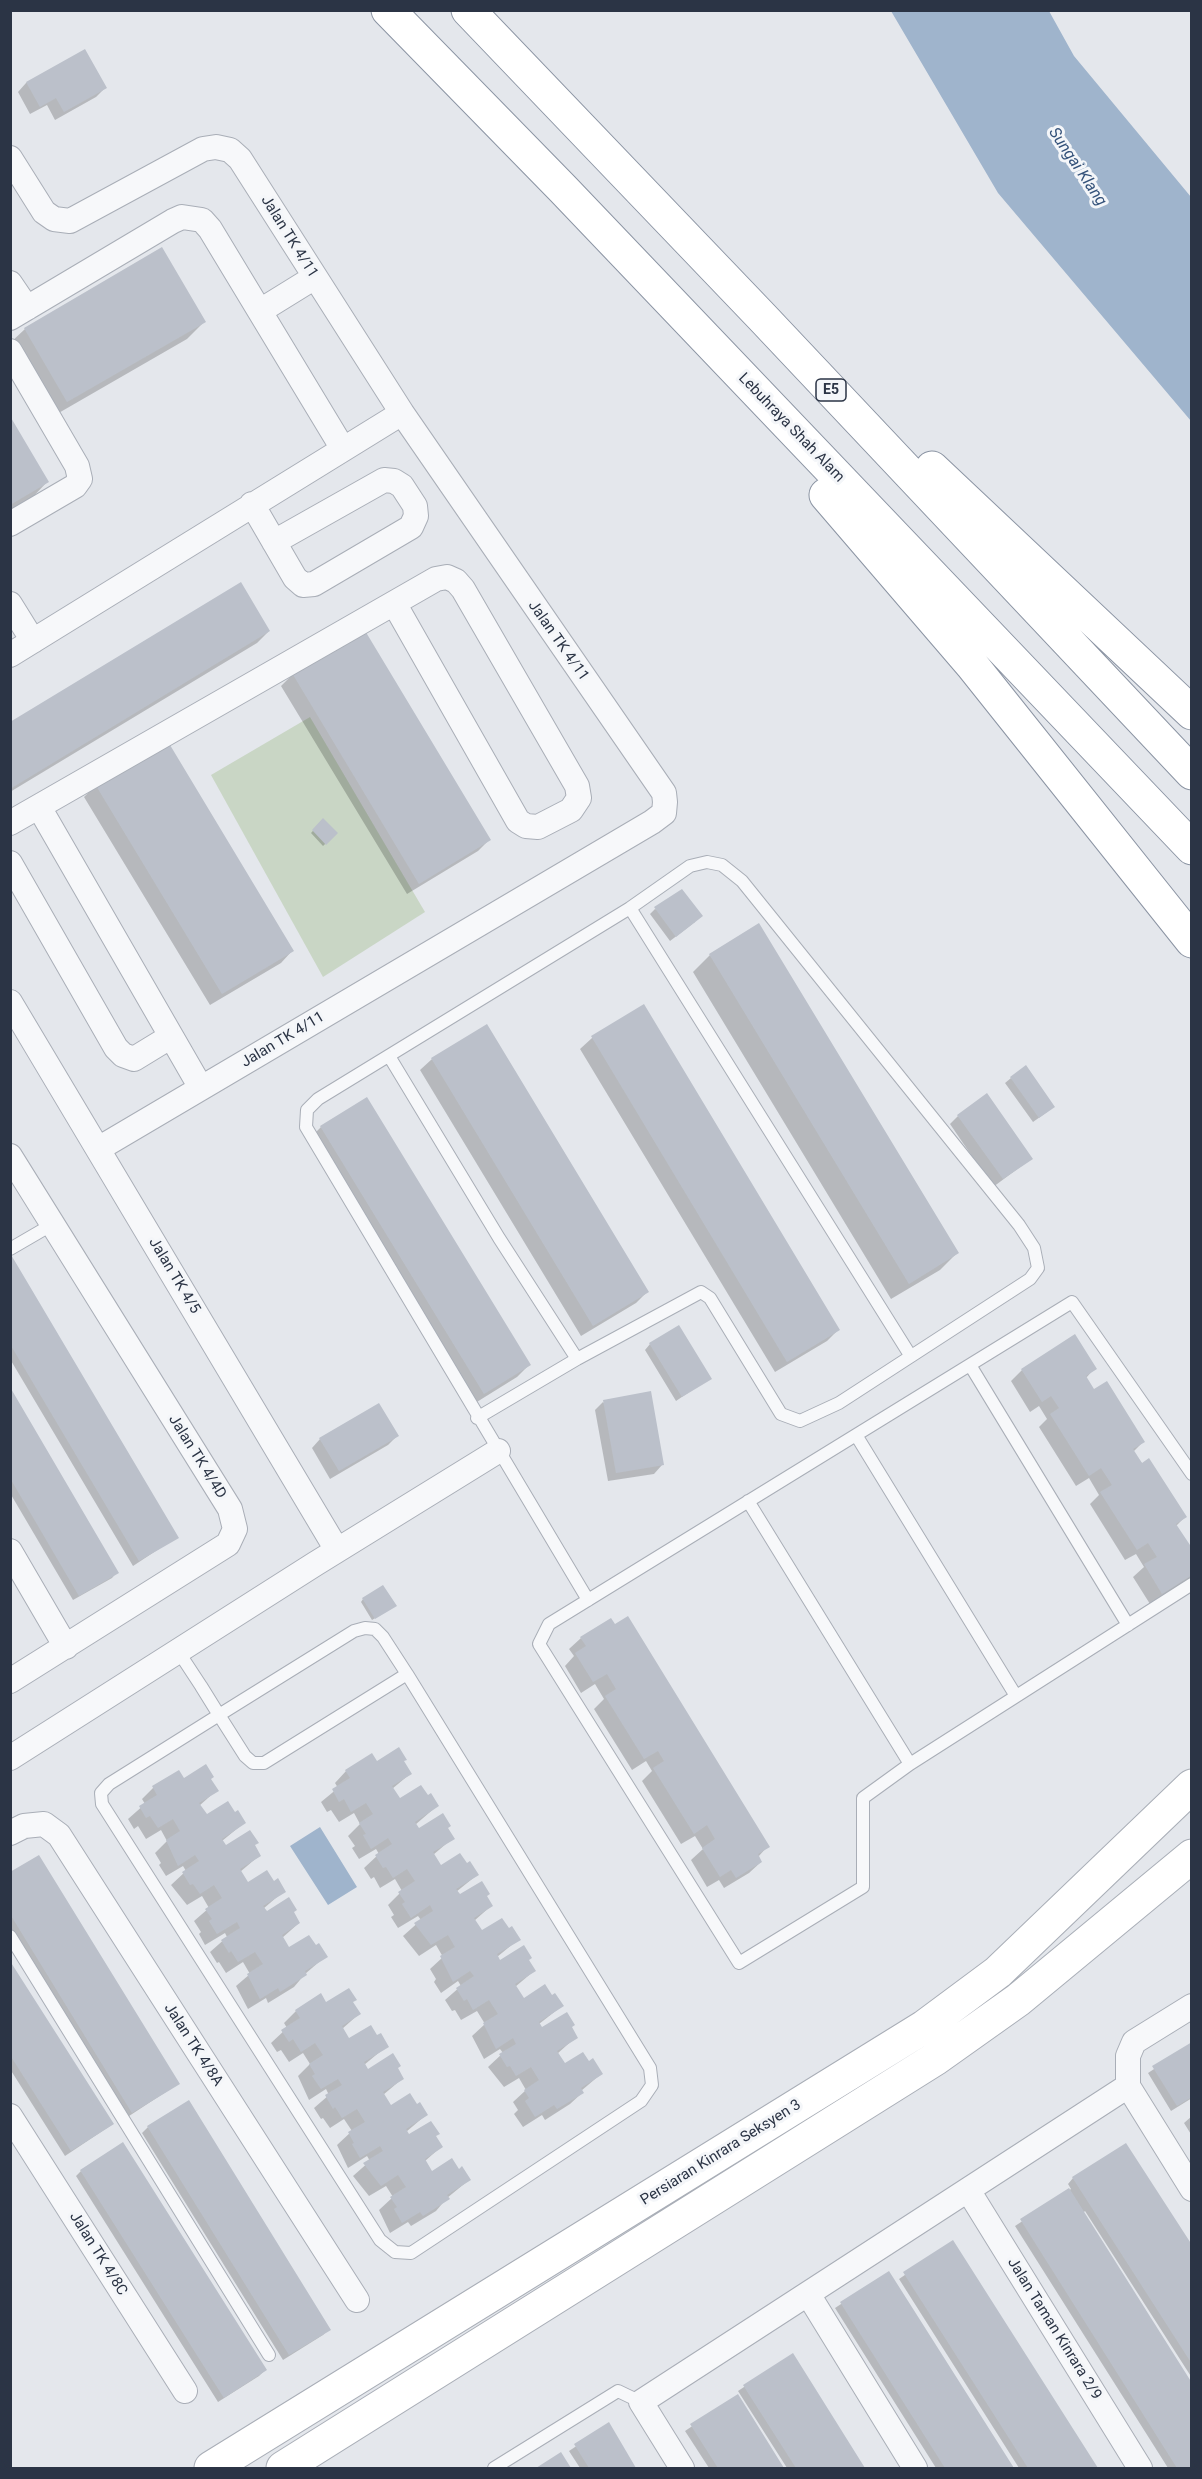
<!DOCTYPE html>
<html>
<head>
<meta charset="utf-8">
<style>
	body { margin:0 }
	#map { position:relative; width:1202px; height:2479px; overflow:hidden; background:#e4e7ec; font-family:Roboto,sans-serif }
	canvas { display:block }
	.frame { position:absolute; inset:0; border:12px solid #2b3445; pointer-events:none }
</style>
</head>
<body>
<div id="map">
<canvas width="1202" height="2479"></canvas>
<div class="frame"></div>
</div>
<script>
const ctx = document.querySelector('canvas').getContext('2d');
ctx.lineJoin = 'round';
function paint(path, color) { ctx.fillStyle = color; ctx.fill(path, 'evenodd'); }
const poly = rows => new Path2D(rows.map(r => 'M' + r).join(''));
function strokePath(path, color, width, dash) { ctx.strokeStyle = color; ctx.lineWidth = width; ctx.lineCap = dash ? 'butt' : 'round'; ctx.setLineDash(dash || []); ctx.stroke(path); }
function label(font, color, halo, rows, align = 'center') {
  ctx.font = font + ' Roboto,sans-serif'; ctx.lineWidth = 6; ctx.setLineDash([]); ctx.textBaseline = 'middle'; ctx.strokeStyle = halo; ctx.fillStyle = color; for (const [text, x, y, turn = 0] of rows) {
    ctx.save(); ctx.translate(x, y); ctx.rotate((+turn || 0) * Math.PI / 180); ctx.textAlign = isNaN(turn) ? turn : align; if (halo) ctx.strokeText(text, 0, 0); ctx.fillText(text, 0, 0); ctx.restore();
  }
}
paint(poly([
	[310,717,425,912,323,977,211,775]
]), '#c9d6c5');
paint(poly([
	[891,11,1049,11,1074,56,1191,197,1191,421,998,193],
	[320,1827,357,1887,328,1905,290,1846]
]), '#9fb4cc');
paint(poly([
	[84,51,105,88,96,97,55,120,47,105,30,114,18,92,26,83],
	[204,322,187,339,50,418,10,343,25,329],
	[10,419,47,482,31,499,10,511],
	[269,631,257,643,10,792,10,724],
	[293,674,489,840,478,851,407,894,281,686],
	[96,785,292,951,281,963,210,1005,84,797],
	[323,820,336,833,323,846,311,833],
	[655,909,695,922,670,941,650,914],
	[710,955,957,1253,940,1270,891,1299,693,972],
	[644,1006,838,1330,827,1341,775,1372,580,1049,592,1038],
	[432,1059,647,1292,636,1303,581,1336,420,1070],
	[1011,1078,1047,1112,1033,1122,1005,1083],
	[958,1116,1031,1159,993,1187,950,1124],
	[321,1127,529,1365,517,1377,472,1405,309,1139],
	[10,1257,177,1537,133,1566,10,1359],
	[650,1344,710,1378,676,1401,645,1350],
	[1095,1368,1086,1378,1094,1391,1143,1442,1133,1452,1185,1517,1176,1526,1192,1549,1192,1578,1150,1604,1133,1577,1144,1567,1136,1554,1125,1560,1090,1504,1099,1495,1089,1478,1076,1486,1039,1427,1047,1419,1039,1406,1030,1412,1011,1381,1022,1370],
	[10,1390,117,1572,112,1578,73,1600,10,1493],
	[603,1402,662,1465,654,1474,608,1481,595,1410],
	[397,1436,388,1445,330,1479,312,1448,320,1439],
	[363,1599,392,1608,372,1620,361,1602],
	[581,1638,768,1846,758,1857,761,1862,749,1873,724,1888,719,1880,707,1887,691,1860,703,1849,695,1836,681,1844,642,1781,652,1771,646,1761,632,1770,594,1709,604,1699,595,1684,581,1693,565,1666,574,1656,569,1649],
	[402,1762,410,1774,392,1789,399,1800,437,1806,415,1825,418,1830,447,1828,453,1838,433,1855,441,1867,477,1875,456,1892,459,1896,485,1896,491,1906,474,1921,482,1932,519,1939,497,1957,500,1962,527,1961,534,1971,515,1987,524,2000,551,1997,562,2006,539,2024,542,2029,570,2028,576,2037,557,2054,565,2066,601,2074,581,2091,582,2093,570,2104,545,2120,542,2115,523,2127,514,2114,518,2110,513,2102,526,2090,519,2078,504,2087,488,2067,503,2053,500,2049,484,2059,472,2036,485,2024,477,2011,461,2020,455,2010,452,2011,445,2000,461,1986,458,1981,441,1993,434,1982,436,1979,430,1969,443,1957,436,1945,419,1956,403,1936,421,1920,418,1916,398,1928,391,1917,394,1915,388,1905,402,1891,395,1879,380,1888,374,1877,371,1879,364,1868,379,1854,376,1849,359,1859,352,1848,355,1846,348,1836,360,1824,354,1813,339,1822,331,1810,327,1812,321,1802,338,1788,335,1783,346,1771,376,1763],
	[209,1779,217,1790,199,1806,206,1817,244,1823,222,1841,225,1847,254,1845,260,1855,240,1872,248,1884,274,1883,284,1891,263,1909,266,1913,292,1913,299,1923,282,1938,289,1949,315,1947,326,1956,305,1974,294,1987,268,2003,266,1998,248,2009,236,1986,250,1974,243,1962,226,1973,219,1962,217,1963,210,1952,227,1937,225,1933,205,1945,199,1934,201,1932,194,1921,209,1908,202,1896,187,1905,171,1885,186,1871,183,1866,166,1876,159,1865,161,1863,155,1853,167,1841,161,1830,146,1839,138,1826,134,1829,128,1819,145,1804,142,1799,153,1788,183,1780],
	[10,1874,178,2084,126,2118,10,1929],
	[10,1963,113,2124,65,2156,10,2069],
	[321,1996,326,2004,352,2003,359,2014,342,2029,349,2040,377,2037,387,2046,364,2065,368,2071,396,2069,402,2079,383,2095,391,2107,426,2115,406,2132,409,2137,435,2137,441,2147,425,2161,432,2173,458,2171,469,2180,447,2198,436,2211,411,2226,408,2222,390,2233,379,2210,393,2197,386,2186,369,2196,353,2176,370,2161,367,2156,348,2168,337,2145,352,2131,344,2119,330,2128,323,2118,321,2119,314,2108,329,2095,326,2089,309,2100,298,2076,310,2064,303,2053,289,2062,281,2050,277,2052,271,2043,287,2028,284,2023,296,2011],
	[1192,2044,1192,2098,1171,2111,1148,2073],
	[1192,2116,1192,2136,1184,2123],
	[148,2127,329,2329,323,2335,283,2360,142,2133],
	[81,2171,265,2370,259,2376,218,2402,76,2176],
	[1073,2178,1192,2248,1192,2378,1085,2211,1083,2213,1192,2386,1192,2468,1168,2468,1015,2226,1071,2189,1068,2184],
	[953,2242,1097,2468,1019,2468,899,2279],
	[888,2273,1012,2468,936,2468,835,2308],
	[792,2355,863,2468,787,2468,738,2391],
	[737,2396,782,2468,709,2468,685,2431],
	[608,2425,635,2468,580,2468,569,2451]
]), '#0003');
paint(poly([
	[85,49,107,88,64,112,56,98,40,107,26,82],
	[162,247,206,322,67,402,24,328],
	[10,416,49,482,10,505],
	[241,582,270,631,10,789,10,722],
	[364,629,491,840,419,884,292,673],
	[167,740,294,951,222,994,95,784],
	[323,818,338,833,326,845,312,830],
	[682,889,703,916,676,937,654,907],
	[759,923,959,1253,909,1284,709,954],
	[644,1004,840,1330,787,1362,591,1036],
	[487,1024,649,1292,593,1326,431,1058],
	[1026,1065,1055,1107,1039,1118,1010,1077],
	[987,1093,1033,1159,1003,1179,957,1115],
	[367,1097,531,1365,484,1394,320,1126],
	[10,1253,179,1538,139,1561,10,1344],
	[679,1325,712,1379,682,1397,649,1343],
	[1075,1334,1097,1369,1086,1376,1094,1389,1107,1381,1145,1442,1133,1449,1142,1463,1149,1458,1187,1517,1176,1524,1192,1548,1192,1575,1162,1594,1144,1564,1157,1557,1148,1543,1137,1550,1100,1492,1112,1485,1101,1468,1089,1476,1050,1414,1059,1408,1051,1396,1042,1402,1021,1369],
	[10,1387,119,1573,79,1596,10,1478],
	[651,1391,664,1465,616,1473,603,1400],
	[379,1403,399,1436,339,1471,319,1438],
	[383,1585,397,1606,375,1619,362,1598],
	[628,1616,770,1847,758,1854,762,1862,736,1878,731,1870,720,1877,702,1848,715,1839,707,1825,694,1834,653,1768,664,1761,658,1751,644,1759,605,1696,616,1689,607,1674,593,1682,575,1653,586,1646,580,1637,611,1618,615,1624],
	[399,1747,407,1760,404,1761,412,1774,392,1786,400,1798,421,1785,428,1795,431,1793,439,1806,415,1822,419,1828,443,1813,451,1826,448,1828,455,1839,433,1852,441,1865,460,1853,467,1863,470,1861,479,1875,456,1889,460,1894,482,1881,490,1894,487,1896,493,1906,474,1918,482,1930,502,1918,509,1928,512,1926,521,1940,497,1954,500,1960,524,1945,532,1958,529,1960,536,1971,515,1984,524,1998,545,1984,552,1995,555,1993,564,2006,539,2022,542,2027,567,2012,575,2025,572,2027,578,2038,557,2051,565,2063,583,2052,589,2061,593,2058,603,2074,581,2088,584,2093,557,2109,554,2105,535,2117,525,2101,529,2098,524,2090,539,2080,531,2067,516,2076,510,2066,507,2067,499,2054,516,2044,513,2038,496,2049,483,2023,498,2014,489,2000,473,2010,467,1999,464,2001,456,1988,474,1976,470,1971,453,1982,440,1956,455,1947,448,1935,431,1945,414,1923,433,1911,430,1905,411,1918,402,1904,405,1902,398,1892,415,1881,407,1869,393,1878,386,1867,383,1868,375,1855,392,1844,388,1838,371,1849,363,1835,366,1834,359,1823,373,1814,366,1803,351,1812,344,1799,339,1802,332,1789,350,1778,345,1770,372,1753,377,1761],
	[206,1764,214,1777,211,1779,219,1791,199,1803,207,1814,228,1801,235,1812,238,1810,246,1823,222,1839,226,1845,250,1830,259,1843,255,1845,261,1856,240,1869,248,1882,267,1870,274,1881,278,1878,286,1892,263,1906,267,1911,289,1897,297,1910,294,1912,300,1923,282,1935,289,1947,309,1935,316,1945,319,1943,328,1957,305,1971,307,1975,280,1992,278,1988,260,1999,247,1974,263,1964,255,1952,238,1962,231,1951,229,1953,221,1940,240,1928,237,1922,217,1934,209,1921,212,1919,205,1909,222,1898,214,1885,200,1894,193,1884,190,1885,182,1872,199,1861,195,1855,178,1866,166,1840,180,1831,173,1819,158,1828,150,1816,146,1818,139,1806,157,1795,152,1786,179,1770,184,1778],
	[39,1855,180,2084,132,2113,10,1914,10,1872],
	[10,1961,114,2124,71,2151,10,2055],
	[349,1988,357,2000,353,2002,361,2014,342,2026,349,2038,371,2025,377,2035,381,2033,389,2047,364,2062,368,2069,393,2053,401,2066,398,2068,404,2079,383,2092,391,2105,410,2093,417,2104,420,2102,428,2115,406,2129,409,2134,431,2121,440,2134,436,2136,443,2147,425,2159,432,2171,452,2158,459,2169,462,2166,471,2180,447,2195,450,2199,423,2216,420,2212,402,2223,394,2209,397,2207,390,2197,406,2187,398,2175,381,2186,363,2163,383,2151,380,2146,360,2158,352,2144,354,2143,348,2132,365,2122,357,2109,342,2118,335,2107,333,2109,325,2095,342,2085,338,2079,321,2089,312,2076,315,2074,309,2064,323,2055,315,2043,301,2052,293,2039,289,2042,281,2030,300,2018,295,2010,321,1993,326,2002],
	[1192,2042,1192,2097,1177,2106,1152,2066],
	[189,2100,331,2330,289,2355,147,2126],
	[123,2142,267,2370,224,2398,80,2170],
	[1126,2143,1192,2245,1192,2364,1072,2177],
	[1069,2188,1192,2383,1192,2468,1177,2468,1020,2219],
	[953,2240,1098,2468,1028,2468,903,2272],
	[889,2271,1014,2468,945,2468,840,2302],
	[793,2353,865,2468,796,2468,743,2385],
	[738,2394,784,2468,718,2468,690,2424],
	[609,2422,636,2468,589,2468,574,2444],
	[561,2452,571,2468,536,2468]
]), '#bbc0ca');
const lane = poly([
	[389,1056,499,1238,577,1359],
	[10,1249,53,1224],
	[970,1365,1128,1625],
	[477,1418,577,1359,701,1292,710,1298,781,1414,800,1421,839,1403,1030,1279,1038,1268,1034,1248,1019,1225,742,881,722,865,707,862,690,866,630,908],
	[856,1435,1016,1696],
	[1192,1474,1072,1302,549,1624,539,1644,739,1963,863,1887,863,1798,910,1764,1192,1584],
	[748,1501,910,1764],
	[588,1600,306,1127,307,1110,318,1099,630,908,910,1355],
	[178,1651,201,1686,219,1715,245,1756,253,1763,264,1763,407,1674,650,2068,652,2085,641,2101,411,2253,395,2252,380,2240,102,1804,101,1793,109,1784,219,1715,354,1631,365,1628,375,1629,383,1637,407,1674],
	[10,1936,269,2355],
	[494,2468,618,2391,641,2402]
]);
const street = poly([
	[10,158,44,212,54,219,70,221,203,149,216,147,230,150,240,159,402,413,664,793,665,802,664,813,652,822,98,1149],
	[10,283,27,308],
	[260,311,315,277],
	[10,318,173,221,182,217,202,220,210,229,343,449],
	[10,351,77,466,80,479,75,486,10,524],
	[252,504,295,578,303,585,314,584,411,527,416,516,415,506,402,486,394,481,384,480,274,542],
	[10,604,33,641],
	[10,655,402,413],
	[39,807,201,1088],
	[10,823,436,579,447,577,456,581,463,589,577,786,579,798,571,810,538,827,526,826,518,821,394,603],
	[10,863,116,1048,123,1055,134,1059,170,1037],
	[10,1002,337,1550],
	[10,1156,230,1509,235,1529,228,1544,10,1681],
	[10,1551,66,1647],
	[10,1758,315,1564,498,1451],
	[10,1833,24,1826,44,1824,59,1835,357,2300],
	[1128,2086,1192,2189],
	[1128,2086,1128,2056,1134,2042,1192,2006],
	[10,2116,185,2391],
	[968,2190,1140,2468],
	[808,2294,915,2468],
	[682,2468,641,2402,1128,2086]
]);
const secondary = poly([
	[211,2468,924,2027,998,1972,1192,1786],
	[283,2468,935,2059,1018,2000,1192,1856]
]);
const highway = poly([
	[388,10,563,189,1192,848],
	[468,10,762,317,1192,773],
	[932,468,1192,713],
	[826,495,972,665,1192,941]
]);
strokePath(lane, '#a9aeb7', 14);
strokePath(street, '#a9aeb7', 26);
strokePath(secondary, '#a9aeb7', 35);
strokePath(highway, '#8b94a3', 35);
strokePath(lane, '#f7f8fa', 12);
strokePath(street, '#f7f8fa', 24);
strokePath(secondary, '#fff', 33);
strokePath(highway, '#fff', 33);
for (const [x, y, w] of [
	[831,390,30]
]) { const box = new Path2D(); box.roundRect(x - w / 2, y - 11, w, 22, 4.5); ctx.fillStyle = '#f4f6f9'; ctx.fill(box); strokePath(box, '#2b3445', 1.5); }
label('bold 14px', '#2b3445', null, [
	["E5",831,390]
]);
label('15px', '#2b3445', '#f4f6f9', [
	["Jalan TK 4/11",289,237,58],
	["Lebuhraya Shah Alam",791,428,46],
	["Jalan TK 4/11",558,641,55],
	["Jalan TK 4/11",283,1040,-31],
	["Jalan TK 4/5",174,1276,59],
	["Jalan TK 4/4D",197,1457,58],
	["Jalan TK 4/8A",193,2045,57],
	["Persiaran Kinrara Seksyen 3",721,2153,-32],
	["Jalan TK 4/8C",98,2254,58],
	["Jalan Taman Kinrara 2/9",1054,2329,58]
]);
label('italic 16px', '#34527a', '#f4f6f9', [
	["Sungai Klang",1077,167,56]
]);
</script>
</body>
</html>
